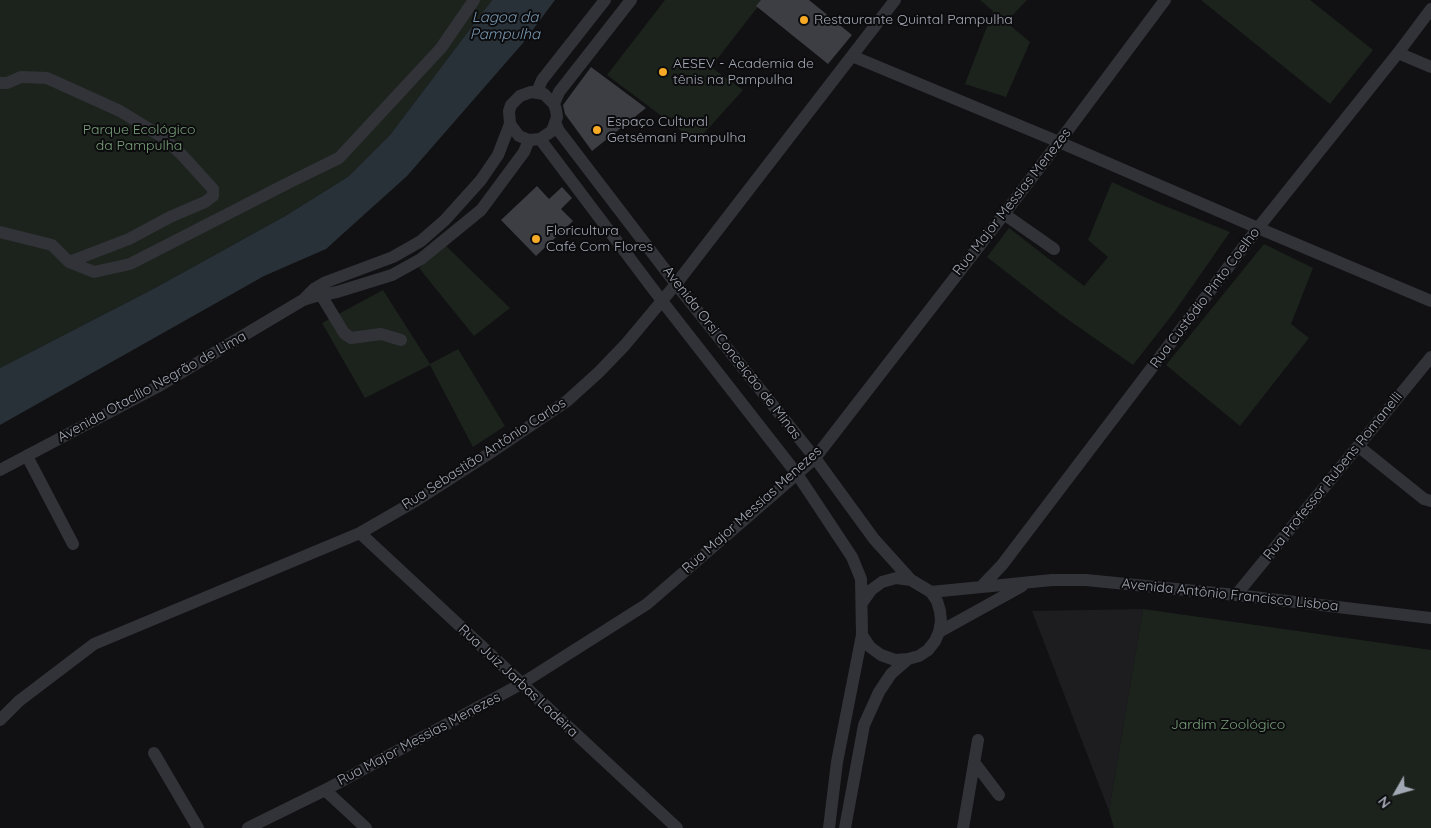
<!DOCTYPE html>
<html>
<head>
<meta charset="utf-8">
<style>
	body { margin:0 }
	#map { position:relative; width:1431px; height:828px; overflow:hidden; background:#111113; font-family:Quicksand,sans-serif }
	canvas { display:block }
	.north { position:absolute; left:1371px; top:768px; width:50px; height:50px; -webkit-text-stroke:4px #0c0c0e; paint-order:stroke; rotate:232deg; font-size:14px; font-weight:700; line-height:20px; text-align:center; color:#a2a8b4 }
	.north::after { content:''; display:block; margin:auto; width:18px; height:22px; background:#a2a8b4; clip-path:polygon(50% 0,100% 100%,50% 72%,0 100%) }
</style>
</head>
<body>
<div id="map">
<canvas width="1431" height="828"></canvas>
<div class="north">N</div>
</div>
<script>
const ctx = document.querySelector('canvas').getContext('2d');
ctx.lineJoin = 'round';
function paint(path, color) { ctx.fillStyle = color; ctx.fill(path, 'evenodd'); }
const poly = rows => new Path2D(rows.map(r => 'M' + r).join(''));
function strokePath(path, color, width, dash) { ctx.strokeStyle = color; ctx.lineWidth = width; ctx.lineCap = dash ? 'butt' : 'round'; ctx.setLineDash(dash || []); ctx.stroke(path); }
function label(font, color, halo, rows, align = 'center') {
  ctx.font = font + ' Quicksand,sans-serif'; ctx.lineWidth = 4; ctx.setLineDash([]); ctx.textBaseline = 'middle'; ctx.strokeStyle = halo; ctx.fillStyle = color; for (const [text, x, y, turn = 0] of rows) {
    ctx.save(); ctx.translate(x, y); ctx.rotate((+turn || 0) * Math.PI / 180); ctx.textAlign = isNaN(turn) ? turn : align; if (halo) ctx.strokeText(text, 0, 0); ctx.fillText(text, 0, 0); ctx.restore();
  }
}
paint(poly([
	[1143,609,1109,811,1032,611]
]), '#1d1d20');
paint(poly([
	[0,0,492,0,390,135,349,176,287,215,155,288,0,368],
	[665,0,763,0,711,67,743,90,696,142,607,75],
	[980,0,1027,0,1006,22,1030,42,1006,97,965,84,993,11],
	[1201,0,1310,0,1373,50,1330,104],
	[1112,182,1155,202,1230,232,1175,311,1133,365,1060,314,987,257,1009,228,1084,286,1108,257,1088,240],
	[1264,244,1313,268,1291,324,1309,338,1240,426,1166,365],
	[446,246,510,308,474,336,419,268],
	[383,290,430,364,458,349,505,426,473,447,430,365,365,398,322,323],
	[1143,609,1431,650,1431,828,1114,828,1109,811]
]), '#1c231c');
paint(poly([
	[492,0,555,0,523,43,407,176,326,249,264,276,0,425,0,368,155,288,287,215,349,176,390,135]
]), '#283137');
paint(poly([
	[761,0,809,0,852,35,828,64,756,6],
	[591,67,646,108,592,151,565,114,563,105],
	[537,186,549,199,562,187,572,198,561,209,573,221,536,256,501,220]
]), '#3d3e43');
strokePath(poly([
	[1398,53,1431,67],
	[852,56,1059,142,1258,228,1431,301],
	[0,83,7,83,21,77,47,78,120,111,164,138,182,155,213,189,213,196,205,202,170,217,129,239,69,262,52,245,0,232],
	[537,92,542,80,605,0],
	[554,104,559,92,631,0],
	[556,124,559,131,676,284,815,458,874,539,911,580],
	[540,139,662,301,797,474,852,557,861,579,862,635,837,762,829,828],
	[1004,214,1054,249],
	[69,262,94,272,130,264,294,180,339,158,441,48,474,0],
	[321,295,344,333,351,338,381,334,401,340],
	[305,298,314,289,326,282,393,257,421,241,445,220,481,180,498,155,510,124,509,111,511,105,520,96,531,92,544,94,554,104,556,110,557,117,552,131,540,139,529,140,519,136,510,124],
	[1358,446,1424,499,1431,501],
	[28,455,29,460,73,544],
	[0,470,157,387,303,300,316,296,337,292,392,275,421,259,481,210,524,152,529,140],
	[360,533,677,828],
	[981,587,1002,565,1258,228,1398,53,1431,9],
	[931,592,1052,580,1086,580,1236,595,1431,618],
	[1236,595,1431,357],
	[862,603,871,590,882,582,896,578,911,580,931,592,937,601,940,611,941,621,939,632,935,641,928,650,919,656,908,659,895,660,881,655,870,647,862,635],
	[939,632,1022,586],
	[0,720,19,701,94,644,360,533,417,500,487,455,567,401,599,372,625,345,676,284,895,0],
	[154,753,198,828],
	[974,762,999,795],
	[325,790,366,828],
	[248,828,325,790,521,684,647,604,797,474,815,458,1004,214,1059,142,1165,0],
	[845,828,864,725,879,692,891,674,908,659],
	[963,828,978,740]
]), '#323338', 12);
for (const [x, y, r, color] of [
	[804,20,5,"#f6aa26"],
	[663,72,5,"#f6aa26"],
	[597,130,5,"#f6aa26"],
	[536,239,5,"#f6aa26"]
]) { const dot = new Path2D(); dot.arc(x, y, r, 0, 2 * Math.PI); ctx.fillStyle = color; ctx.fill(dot); strokePath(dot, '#0c0c0e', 2); }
label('14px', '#a2a8b4', '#0c0c0e', [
	["Restaurante Quintal Pampulha",814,20],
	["AESEV - Academia de",673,64],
	["tênis na Pampulha",673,80],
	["Espaço Cultural",607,122],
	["Getsêmani Pampulha",607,138],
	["Floricultura",546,231],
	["Café Com Flores",546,247]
], 'left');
label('14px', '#79a07a', '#0c0c0e', [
	["Parque Ecológico",139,130],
	["da Pampulha",139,146],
	["Jardim Zoológico",1228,725]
]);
label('14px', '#a2a8b4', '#0c0c0e', [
	["Rua Major Messias Menezes",1012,202,-52],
	["Rua Custódio Pinto Coelho",1205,298,-53],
	["Avenida Orsi Conceição de Minas",732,353,52],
	["Avenida Otacílio Negrão de Lima",152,387,-29],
	["Rua Sebastião Antônio Carlos",484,454,-33],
	["Rua Professor Rubens Romanelli",1333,476,-51],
	["Rua Major Messias Menezes",752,510,-42],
	["Avenida Antônio Francisco Lisboa",1230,595,6],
	["Rua Juiz Jarbas Ladeira",518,681,43],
	["Rua Major Messias Menezes",419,739,-28]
]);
label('italic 15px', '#7898b1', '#0c0c0e', [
	["Lagoa da",505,17],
	["Pampulha",505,34]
]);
</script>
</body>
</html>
